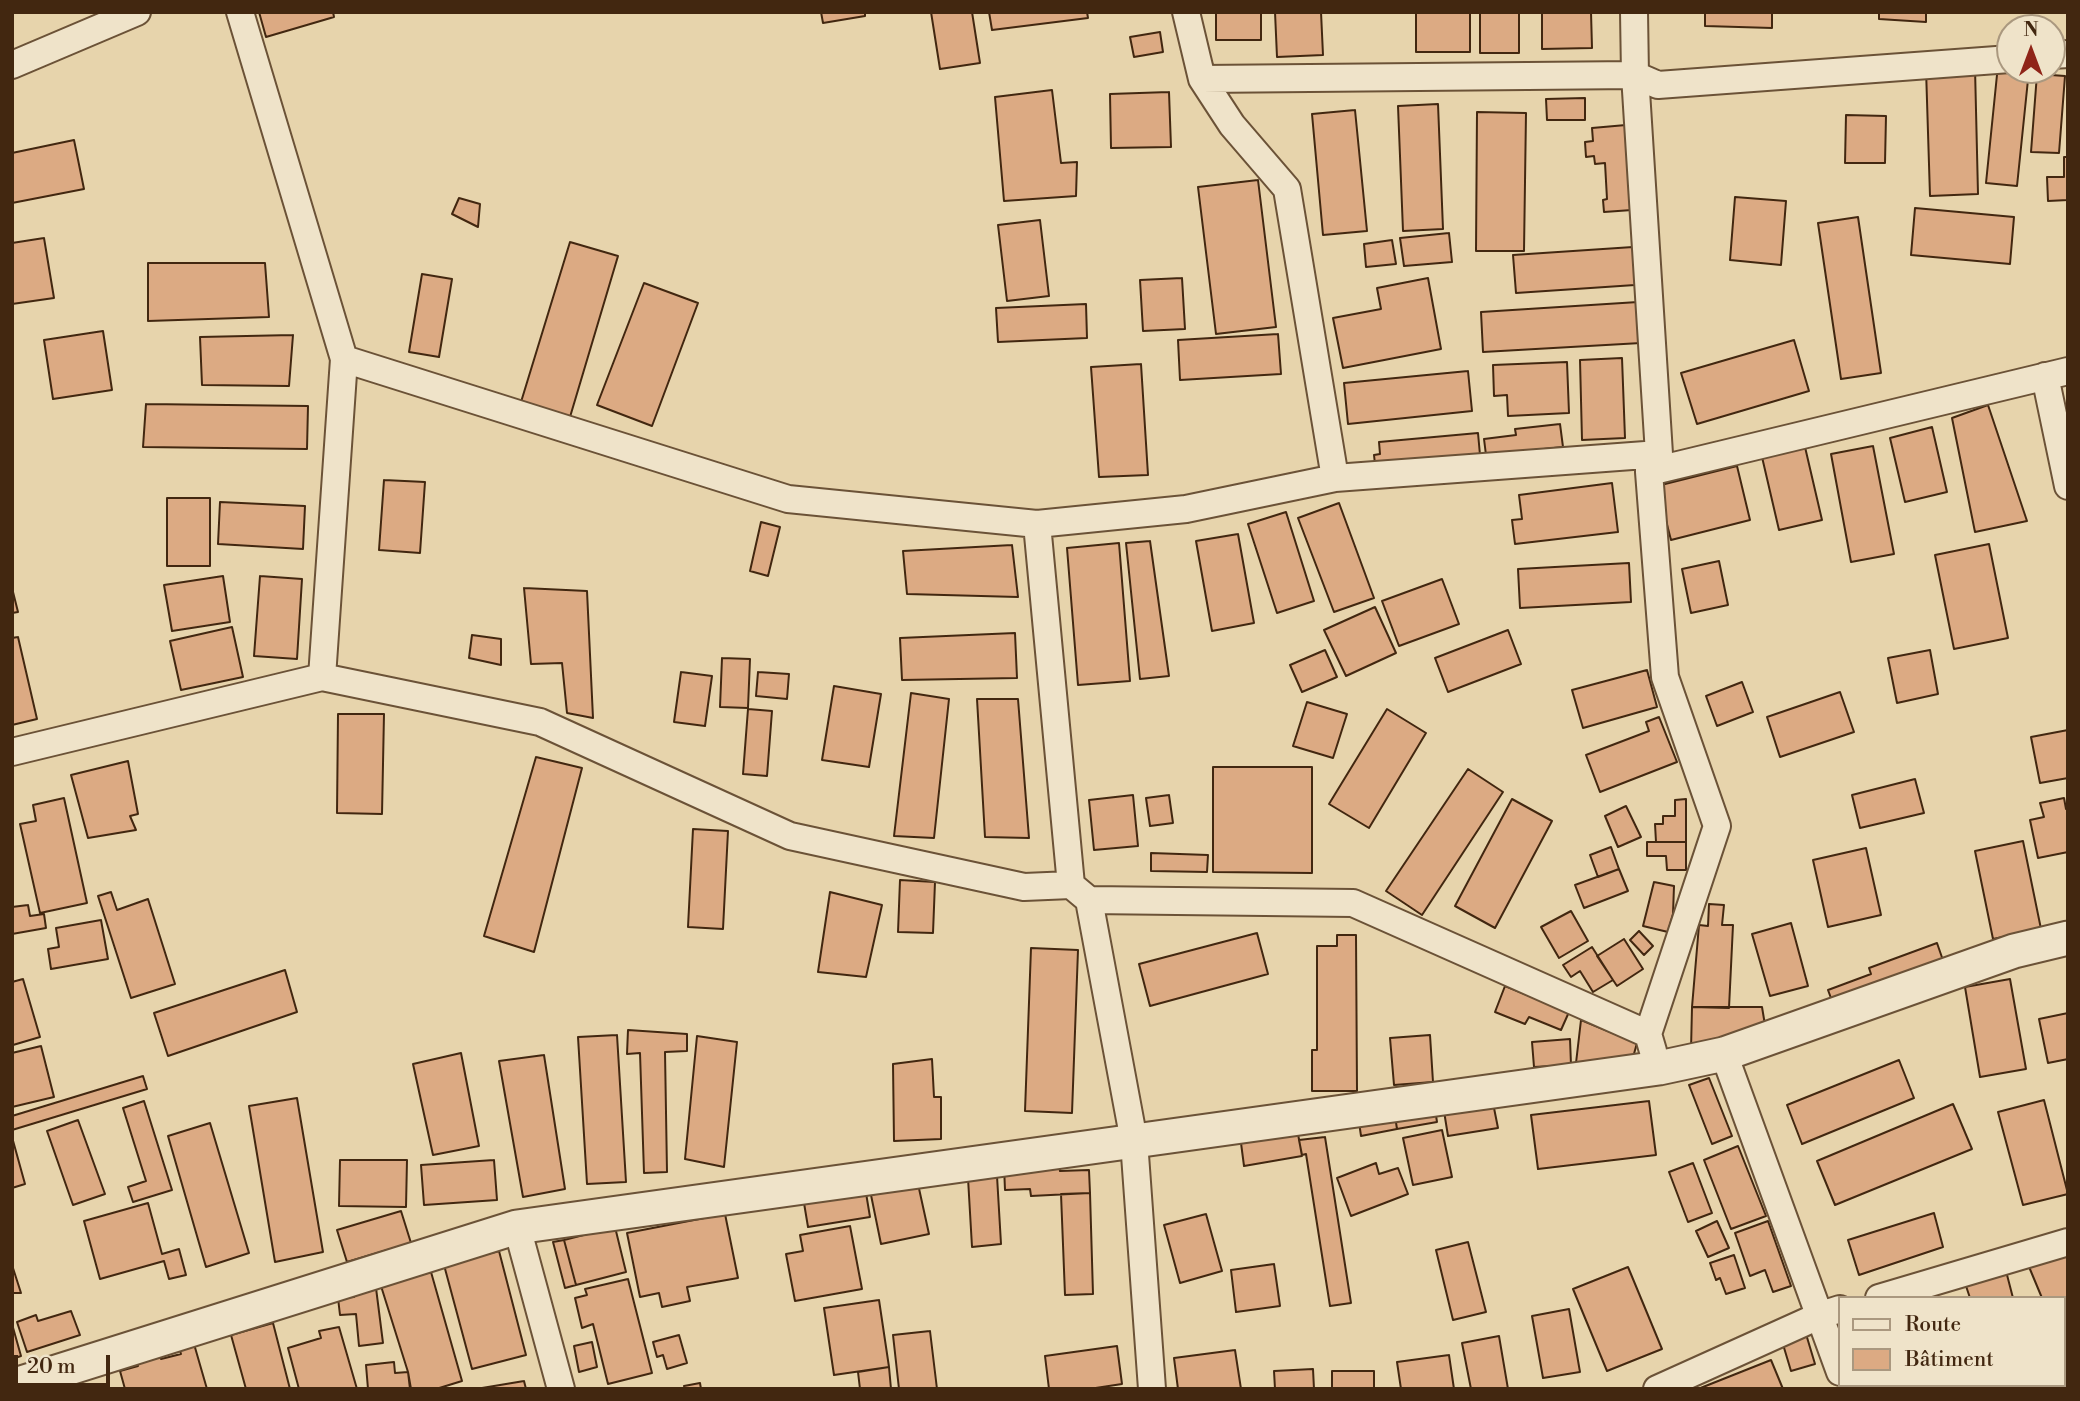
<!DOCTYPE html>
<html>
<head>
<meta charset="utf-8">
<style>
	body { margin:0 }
	#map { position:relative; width:2080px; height:1401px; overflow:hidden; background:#e7d4ac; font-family:"Libre Bodoni",serif }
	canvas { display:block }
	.frame { position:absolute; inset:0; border:14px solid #422710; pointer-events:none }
	.legend { position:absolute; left:1838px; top:1296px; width:228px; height:91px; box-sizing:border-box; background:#efe3c9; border:2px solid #aa987f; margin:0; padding:9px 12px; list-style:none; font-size:21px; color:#422710 }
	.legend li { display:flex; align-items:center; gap:14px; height:35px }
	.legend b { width:35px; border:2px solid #aa987f }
	.north { position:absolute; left:1996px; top:14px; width:70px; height:70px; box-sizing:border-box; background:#efe3c9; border:2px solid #aa987f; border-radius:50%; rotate:0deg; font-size:19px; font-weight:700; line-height:28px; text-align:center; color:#422710 }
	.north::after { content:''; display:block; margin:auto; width:24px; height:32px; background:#8f2418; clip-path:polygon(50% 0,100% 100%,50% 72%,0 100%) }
	.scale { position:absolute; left:14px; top:1355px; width:96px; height:32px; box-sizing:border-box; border:4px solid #422710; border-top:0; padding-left:9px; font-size:21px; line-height:24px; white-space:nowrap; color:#422710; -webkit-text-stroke:5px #efe3c9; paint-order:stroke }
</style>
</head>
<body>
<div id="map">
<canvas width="2080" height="1401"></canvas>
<div class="frame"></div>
<ul class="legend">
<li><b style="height:9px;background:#efe3c9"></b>Route</li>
<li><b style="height:19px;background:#dcaa83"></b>Bâtiment</li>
</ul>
<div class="north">N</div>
<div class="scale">20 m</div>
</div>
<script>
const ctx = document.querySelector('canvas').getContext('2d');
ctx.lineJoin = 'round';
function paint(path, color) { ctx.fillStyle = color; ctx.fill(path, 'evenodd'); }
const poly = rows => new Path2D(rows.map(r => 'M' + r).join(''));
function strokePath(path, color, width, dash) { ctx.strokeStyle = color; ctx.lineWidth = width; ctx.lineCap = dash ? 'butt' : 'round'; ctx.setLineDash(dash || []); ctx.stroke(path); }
const building = poly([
	[259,12,333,12,334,17,266,37,259,12],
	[821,12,865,12,865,16,823,23,821,12],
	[931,12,972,12,980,63,940,69,931,12],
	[989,12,1087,12,1088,18,992,30,989,12],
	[1216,12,1261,12,1261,40,1216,40,1216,12],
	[1275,12,1321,12,1323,55,1277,57,1275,12],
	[1416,12,1470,12,1470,52,1416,52,1416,12],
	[1480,12,1519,12,1519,53,1480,53,1480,12],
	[1542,12,1591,12,1592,48,1542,49,1542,12],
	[1705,12,1772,12,1772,28,1705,26,1705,12],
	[1879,12,1926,12,1926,22,1879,19,1879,12],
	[1160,32,1163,52,1134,57,1130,37,1160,32],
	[1998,65,2010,70,2029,70,2017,186,1986,183,1998,65],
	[1975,68,1978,194,1930,196,1926,69,1975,68],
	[2037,74,2065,76,2059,153,2031,152,2037,74],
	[1052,90,1061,163,1077,162,1076,196,1004,201,995,97,1052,90],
	[1169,92,1171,147,1111,148,1110,94,1169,92],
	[1585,98,1585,120,1547,120,1546,99,1585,98],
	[1438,104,1443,229,1403,231,1398,106,1438,104],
	[1355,110,1367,231,1323,235,1312,114,1355,110],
	[1477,112,1526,113,1524,251,1476,251,1477,112],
	[1846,115,1886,116,1885,163,1845,163,1846,115],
	[1626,125,1632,210,1604,212,1603,200,1607,199,1605,163,1595,164,1594,156,1586,157,1585,142,1593,141,1592,128,1626,125],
	[74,140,84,189,12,203,12,153,74,140],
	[2064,157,2068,157,2068,200,2048,201,2047,177,2064,177,2064,157],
	[1258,180,1276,327,1216,334,1198,187,1258,180],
	[1735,197,1786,201,1781,265,1730,260,1735,197],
	[459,198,480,204,478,227,452,214,459,198],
	[1915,208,2014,217,2010,264,1911,255,1915,208],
	[1858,217,1881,373,1841,379,1818,223,1858,217],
	[1040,220,1049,296,1007,301,998,225,1040,220],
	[1449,233,1452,262,1404,266,1400,238,1449,233],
	[44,238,54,298,12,304,12,243,44,238],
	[1392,240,1396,264,1366,267,1364,244,1392,240],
	[570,242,618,256,570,417,521,402,570,242],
	[1633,247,1635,285,1516,293,1513,255,1633,247],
	[148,263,265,263,269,317,148,321,148,263],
	[422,274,452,279,439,357,409,352,422,274],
	[1182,278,1185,329,1143,331,1140,280,1182,278],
	[1428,278,1441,349,1343,368,1333,318,1381,309,1377,288,1428,278],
	[644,283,698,303,652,426,597,405,644,283],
	[1638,302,1641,343,1483,352,1481,312,1638,302],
	[1086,304,1087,338,998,342,996,308,1086,304],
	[103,331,112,390,53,399,44,340,103,331],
	[1278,334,1281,374,1180,380,1178,340,1278,334],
	[293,335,289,386,202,385,200,337,293,335],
	[1794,340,1809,391,1697,424,1681,373,1794,340],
	[1622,358,1625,438,1582,440,1580,360,1622,358],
	[1567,362,1569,413,1508,416,1507,395,1494,396,1493,365,1567,362],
	[1141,364,1148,475,1099,477,1091,367,1141,364],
	[1468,371,1472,411,1348,424,1344,383,1468,371],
	[146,404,308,406,307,449,143,447,146,404],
	[1988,405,2027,521,1975,532,1952,418,1988,405],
	[1560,424,1563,447,1486,455,1484,439,1516,435,1515,429,1560,424],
	[1932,427,1947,492,1905,502,1890,438,1932,427],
	[1478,433,1480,455,1375,464,1374,455,1380,454,1379,442,1478,433],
	[1873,446,1894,554,1851,562,1831,454,1873,446],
	[1805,447,1822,520,1779,530,1762,457,1805,447],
	[1737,466,1750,520,1671,540,1657,486,1737,466],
	[384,480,425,482,420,553,379,550,384,480],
	[1612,483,1618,532,1515,544,1512,520,1522,519,1519,495,1612,483],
	[167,498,210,498,210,566,167,566,167,498],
	[220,502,305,506,303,549,218,544,220,502],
	[1339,503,1374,598,1334,612,1298,518,1339,503],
	[1286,512,1314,601,1277,613,1248,524,1286,512],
	[761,522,780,527,768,576,750,571,761,522],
	[1238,534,1254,623,1212,631,1196,541,1238,534],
	[1150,541,1169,676,1140,679,1126,543,1150,541],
	[1119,543,1130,681,1078,685,1067,548,1119,543],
	[1989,544,2008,638,1954,649,1935,555,1989,544],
	[1012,545,1018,597,907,594,903,551,1012,545],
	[1719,561,1728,605,1691,613,1682,569,1719,561],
	[1629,563,1631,602,1520,608,1518,569,1629,563],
	[223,576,230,622,172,631,164,585,223,576],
	[260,576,302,579,297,659,254,656,260,576],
	[1442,579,1459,624,1399,646,1382,601,1442,579],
	[12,588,18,612,12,613,12,588],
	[524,588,587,591,593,718,567,713,562,663,531,664,524,588],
	[1375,607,1396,653,1346,676,1324,630,1375,607],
	[232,627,243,677,181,690,170,641,232,627],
	[1508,630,1521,664,1448,692,1435,658,1508,630],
	[1015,633,1017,678,902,680,900,638,1015,633],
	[472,635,501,639,501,665,469,658,472,635],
	[18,637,37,719,12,725,12,638,18,637],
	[1325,650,1337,677,1302,692,1290,665,1325,650],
	[1930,650,1938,694,1897,703,1888,658,1930,650],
	[722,658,750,659,748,708,720,707,722,658],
	[1647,670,1657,707,1583,728,1572,690,1647,670],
	[681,672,712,676,705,726,674,722,681,672],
	[758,672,789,674,787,699,756,696,758,672],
	[1742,682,1753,712,1717,726,1706,696,1742,682],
	[834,686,881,694,869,767,822,760,834,686],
	[1840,692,1854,732,1780,757,1767,717,1840,692],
	[911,693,949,699,934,838,894,836,911,693],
	[977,699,1018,699,1029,838,985,837,977,699],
	[1307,702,1347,714,1333,758,1293,746,1307,702],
	[748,709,772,711,767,776,743,774,748,709],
	[1387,709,1426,733,1369,828,1329,804,1387,709],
	[338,714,384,714,382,814,337,813,338,714],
	[1659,717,1677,762,1600,792,1586,755,1649,731,1646,722,1659,717],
	[2068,730,2068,778,2040,783,2031,737,2068,730],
	[536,757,582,768,534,952,484,936,536,757],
	[128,761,138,814,130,816,136,830,88,838,71,775,128,761],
	[1213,767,1312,767,1312,873,1213,872,1213,767],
	[1468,769,1503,792,1422,915,1386,891,1468,769],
	[1915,779,1924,813,1860,828,1852,795,1915,779],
	[1133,795,1138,846,1094,850,1089,800,1133,795],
	[1169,795,1173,823,1150,826,1146,798,1169,795],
	[64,798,87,903,40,913,20,824,36,821,33,805,64,798],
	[2064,798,2066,809,2068,808,2068,852,2038,858,2030,820,2044,817,2040,803,2064,798],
	[1512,799,1552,821,1495,928,1455,906,1512,799],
	[1686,799,1686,842,1656,842,1655,824,1663,824,1663,816,1675,816,1675,800,1686,799],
	[1626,806,1641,837,1618,847,1605,816,1626,806],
	[693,829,728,831,723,929,688,927,693,829],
	[2023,841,2041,929,1993,939,1975,851,2023,841],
	[1647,842,1686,842,1686,870,1667,870,1666,856,1647,856,1647,842],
	[1611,847,1619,869,1598,877,1590,855,1611,847],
	[1866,848,1881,915,1828,927,1813,860,1866,848],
	[1151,853,1208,855,1207,872,1151,871,1151,853],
	[1619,869,1628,891,1584,908,1575,885,1619,869],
	[900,880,935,882,933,933,898,932,900,880],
	[1654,882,1674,886,1673,914,1668,932,1643,926,1654,882],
	[111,892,117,910,148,899,175,984,131,998,98,896,111,892],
	[830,892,882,905,866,977,818,972,830,892],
	[1709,904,1724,905,1722,925,1733,925,1729,1008,1692,1007,1699,925,1708,926,1709,904],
	[28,905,30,916,44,914,46,928,12,934,12,907,28,905],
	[1571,911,1588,941,1559,958,1541,927,1571,911],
	[101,920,108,959,51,969,48,949,59,947,56,928,101,920],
	[1791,923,1808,986,1770,996,1752,934,1791,923],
	[1639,931,1653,946,1644,955,1630,940,1639,931],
	[1257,933,1268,974,1150,1006,1139,964,1257,933],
	[1337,935,1356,935,1357,1091,1312,1091,1312,1050,1317,1050,1317,946,1337,946,1337,935],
	[1624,939,1643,969,1617,986,1597,956,1624,939],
	[1937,943,1946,969,1835,1009,1828,990,1871,974,1869,968,1937,943],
	[1592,947,1613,980,1593,992,1580,971,1571,977,1563,965,1592,947],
	[1031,948,1078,950,1072,1113,1025,1111,1031,948],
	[285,970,297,1012,168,1056,154,1013,285,970],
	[23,979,40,1037,13,1045,12,982,23,979],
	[2010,979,2026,1069,1980,1077,1965,987,2010,979],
	[1505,986,1569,1012,1561,1030,1529,1017,1525,1024,1495,1012,1505,986],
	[1692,1007,1762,1007,1766,1031,1691,1050,1692,1007],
	[2068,1013,2068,1059,2048,1063,2039,1019,2068,1013],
	[1581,1020,1637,1043,1632,1061,1576,1063,1581,1020],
	[628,1030,687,1034,687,1051,665,1052,667,1172,644,1173,640,1053,627,1054,628,1030],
	[617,1035,626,1182,587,1184,578,1037,617,1035],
	[1430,1035,1433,1082,1394,1085,1390,1038,1430,1035],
	[697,1036,737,1042,724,1167,685,1159,697,1036],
	[1570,1039,1571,1065,1534,1067,1532,1042,1570,1039],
	[41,1046,54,1097,12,1107,12,1053,41,1046],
	[461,1053,479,1146,433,1155,413,1064,461,1053],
	[544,1055,565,1189,523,1197,499,1061,544,1055],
	[932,1059,934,1097,941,1097,941,1139,894,1141,893,1064,932,1059],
	[1899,1060,1914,1098,1802,1144,1787,1105,1899,1060],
	[143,1076,147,1089,12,1130,12,1116,143,1076],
	[1709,1078,1732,1136,1712,1144,1689,1085,1709,1078],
	[297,1098,323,1252,275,1262,249,1106,297,1098],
	[2044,1100,2068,1194,2023,1205,1998,1112,2044,1100],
	[144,1101,172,1190,133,1202,128,1187,146,1181,123,1108,144,1101],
	[1649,1101,1656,1155,1538,1169,1531,1115,1649,1101],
	[1493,1103,1498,1128,1448,1136,1443,1105,1493,1103],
	[1953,1104,1972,1149,1835,1205,1817,1161,1953,1104],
	[1435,1109,1437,1122,1397,1129,1395,1116,1435,1109],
	[1395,1116,1397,1129,1361,1136,1359,1122,1395,1116],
	[78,1120,105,1194,73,1205,47,1131,78,1120],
	[210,1123,249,1253,206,1267,168,1136,210,1123],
	[1442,1130,1452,1177,1413,1185,1403,1138,1442,1130],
	[1298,1134,1302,1156,1244,1166,1241,1143,1298,1134],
	[12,1137,25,1184,12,1188,12,1137],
	[1325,1137,1351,1303,1330,1306,1306,1154,1302,1155,1299,1140,1325,1137],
	[1738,1146,1766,1216,1731,1229,1704,1160,1738,1146],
	[340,1160,407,1160,406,1207,339,1206,340,1160],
	[494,1160,497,1200,424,1205,421,1165,494,1160],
	[1376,1163,1379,1174,1398,1168,1408,1194,1351,1216,1337,1178,1376,1163],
	[1693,1163,1712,1213,1688,1222,1669,1172,1693,1163],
	[1059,1164,1060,1171,1089,1170,1090,1193,1031,1196,1030,1189,1005,1190,1004,1166,1059,1164],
	[997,1176,1001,1244,972,1247,968,1178,997,1176],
	[918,1184,929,1234,881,1244,871,1195,918,1184],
	[866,1193,870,1217,808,1227,804,1203,866,1193],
	[1090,1193,1093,1294,1065,1295,1061,1194,1090,1193],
	[148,1203,162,1254,179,1249,186,1275,169,1279,164,1261,100,1279,84,1221,148,1203],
	[401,1211,411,1243,347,1262,337,1230,401,1211],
	[1934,1213,1943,1247,1859,1275,1848,1240,1934,1213],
	[725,1214,738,1278,687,1287,690,1301,662,1307,659,1293,640,1297,627,1233,725,1214],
	[1206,1214,1222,1271,1180,1283,1164,1225,1206,1214],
	[1717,1221,1729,1248,1708,1257,1696,1231,1717,1221],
	[1768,1221,1791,1286,1773,1292,1765,1270,1750,1276,1735,1233,1768,1221],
	[850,1226,862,1289,795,1301,786,1254,803,1251,800,1235,850,1226],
	[615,1227,626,1272,576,1285,564,1240,615,1227],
	[564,1240,576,1285,565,1288,553,1242,564,1240],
	[1468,1242,1486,1312,1453,1320,1436,1250,1468,1242],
	[2068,1245,2068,1350,2064,1352,2064,1298,2042,1298,2027,1262,2068,1245],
	[499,1251,526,1355,472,1369,444,1265,499,1251],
	[1734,1255,1745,1288,1726,1294,1720,1278,1716,1280,1710,1263,1734,1255],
	[1274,1264,1280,1306,1236,1312,1231,1270,1274,1264],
	[12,1265,21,1293,12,1293,12,1265],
	[1628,1267,1662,1349,1607,1371,1573,1289,1628,1267],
	[2006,1271,2013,1298,1970,1298,1965,1283,2006,1271],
	[431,1272,462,1381,436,1389,411,1389,408,1372,381,1286,431,1272],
	[628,1279,652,1373,608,1384,593,1324,582,1328,575,1298,587,1295,585,1289,628,1279],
	[376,1288,383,1343,359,1346,356,1314,340,1315,338,1298,354,1297,354,1291,376,1288],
	[879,1300,889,1367,834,1375,824,1308,879,1300],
	[1569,1309,1580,1372,1543,1378,1532,1316,1569,1309],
	[71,1311,80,1335,27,1352,17,1322,36,1315,38,1321,71,1311],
	[273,1323,290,1389,246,1389,231,1335,273,1323],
	[12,1324,21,1356,12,1359,12,1324],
	[339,1327,357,1389,299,1389,288,1348,321,1338,319,1331,339,1327],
	[930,1331,937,1389,899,1389,893,1335,930,1331],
	[1806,1334,1815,1364,1791,1371,1782,1341,1806,1334],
	[679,1335,687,1363,667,1369,663,1355,657,1357,653,1342,679,1335],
	[1499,1336,1508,1389,1471,1389,1462,1343,1499,1336],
	[592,1342,597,1367,579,1372,574,1346,592,1342],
	[194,1344,207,1389,125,1389,120,1371,138,1366,137,1362,160,1355,161,1359,181,1354,179,1348,194,1344],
	[1117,1346,1122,1384,1089,1389,1049,1389,1045,1356,1117,1346],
	[1235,1350,1241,1389,1178,1389,1174,1358,1235,1350],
	[1449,1355,1454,1389,1401,1389,1397,1362,1449,1355],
	[1771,1360,1783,1389,1698,1389,1771,1360],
	[394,1362,395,1373,408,1372,410,1389,368,1389,366,1365,394,1362],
	[889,1367,891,1389,860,1389,858,1372,889,1367],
	[1313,1369,1314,1389,1275,1389,1274,1371,1313,1369],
	[1332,1371,1374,1371,1374,1389,1332,1389,1332,1371],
	[524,1381,526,1389,476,1389,524,1381],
	[700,1383,701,1389,685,1389,684,1386,700,1383],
	[1864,1385,1911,1385,1901,1389,1865,1389,1864,1385]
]);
paint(building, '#dcaa83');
strokePath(building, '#422710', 2);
const minor = poly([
	[240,12,344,359,322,677],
	[1186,12,1202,79,1232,125,1287,189,1335,478],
	[1634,12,1635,75,1659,454,1649,461,1649,472,1665,677,1717,826,1648,1034,1653,1051],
	[2052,55,2068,54],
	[12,65,137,12],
	[1202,79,1635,75,1658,85,2010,59],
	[344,359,788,499,1037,524,1186,509,1335,478,1659,454],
	[2045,376,2068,486],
	[1649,472,2068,371],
	[1037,524,1071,885],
	[12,752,322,677,540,722,790,836,1024,887,1071,885,1089,900,1353,903,1648,1034],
	[1089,900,1134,1141,1152,1389],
	[1724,1054,1840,1372],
	[517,1227,561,1389],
	[1879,1298,2068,1242],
	[1657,1389,1821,1315,1840,1309]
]);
const tertiary = poly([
	[12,1386,517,1227,1659,1068,1724,1054,2014,951,2068,938]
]);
strokePath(minor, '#6b5237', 30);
strokePath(tertiary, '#6b5237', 37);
strokePath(minor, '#efe3c9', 26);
strokePath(tertiary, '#efe3c9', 33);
</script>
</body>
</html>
